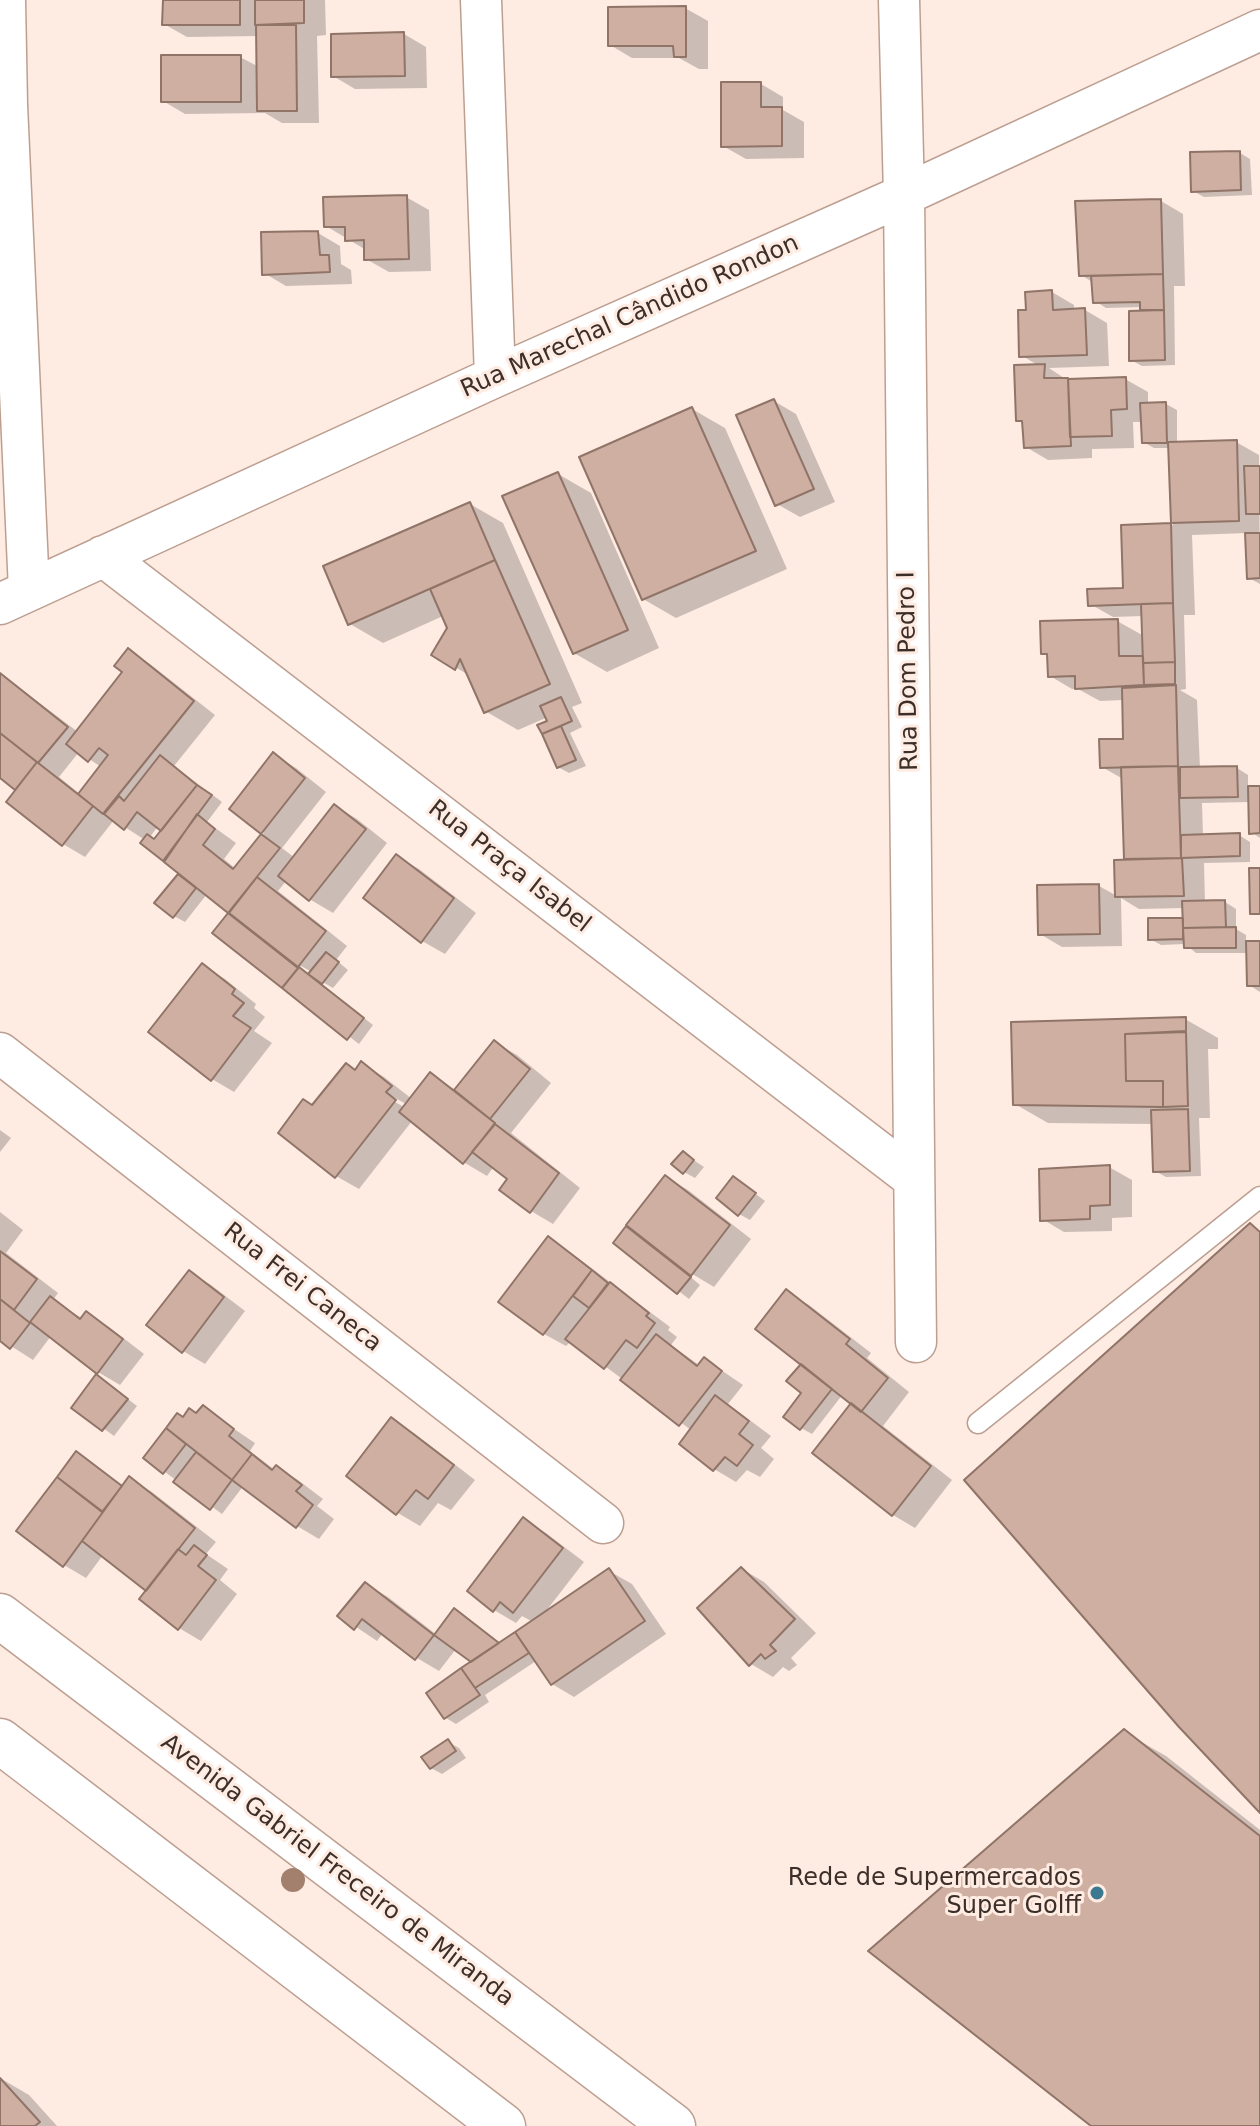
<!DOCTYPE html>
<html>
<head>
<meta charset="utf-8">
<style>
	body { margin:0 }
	canvas { display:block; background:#feebe2 }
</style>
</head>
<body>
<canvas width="1260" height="2126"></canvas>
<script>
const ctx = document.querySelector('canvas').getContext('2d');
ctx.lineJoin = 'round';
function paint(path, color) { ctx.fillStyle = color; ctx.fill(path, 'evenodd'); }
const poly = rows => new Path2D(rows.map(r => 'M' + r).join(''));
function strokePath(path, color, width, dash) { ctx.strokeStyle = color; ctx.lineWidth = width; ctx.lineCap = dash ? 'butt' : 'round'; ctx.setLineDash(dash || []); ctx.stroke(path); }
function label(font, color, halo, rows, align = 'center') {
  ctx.font = font + ' "DejaVu Sans",sans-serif'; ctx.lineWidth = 6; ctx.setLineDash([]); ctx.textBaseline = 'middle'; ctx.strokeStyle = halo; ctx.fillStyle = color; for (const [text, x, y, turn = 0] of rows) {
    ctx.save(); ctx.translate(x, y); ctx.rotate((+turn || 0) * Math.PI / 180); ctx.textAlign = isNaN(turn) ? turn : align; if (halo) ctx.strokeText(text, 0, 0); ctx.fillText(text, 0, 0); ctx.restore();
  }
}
paint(poly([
	[165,0,325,0,326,35,317,36,319,123,282,123,265,113,185,114,163,101,240,57,259,67,258,36,187,37,164,24],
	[685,8,708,21,708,69,699,69,679,58,632,58,610,45],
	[404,34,426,47,427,88,355,89,333,76],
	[761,84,783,97,783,110,804,122,804,158,746,159,723,146],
	[1240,153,1250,159,1252,195,1204,197,1193,191],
	[406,197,429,210,431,271,389,272,366,259,366,250,326,226],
	[1161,201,1183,214,1185,286,1174,286,1175,365,1142,366,1131,360,1142,307,1106,308,1095,301,1094,283,1081,275],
	[318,233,340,246,341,264,351,270,352,284,286,286,264,273],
	[1052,292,1074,305,1074,311,1085,310,1107,323,1109,366,1049,368,1067,380,1125,379,1148,392,1148,405,1166,404,1177,410,1177,444,1236,442,1259,455,1260,584,1249,578,1247,533,1192,535,1195,615,1184,615,1186,689,1180,690,1197,700,1200,769,1237,768,1248,775,1248,788,1260,788,1260,838,1251,832,1250,802,1202,803,1203,836,1239,835,1250,842,1250,862,1204,863,1205,903,1225,902,1236,909,1236,929,1246,935,1246,943,1260,943,1260,992,1249,985,1248,953,1196,953,1185,944,1161,945,1150,939,1185,920,1184,908,1139,909,1121,898,1122,946,1062,947,1040,934,1099,886,1117,896,1126,861,1123,779,1102,767,1125,741,1124,700,1100,701,1078,689,1072,689,1050,676,1049,656,1043,653,1117,621,1144,636,1143,616,1113,617,1090,604,1125,590,1123,527,1173,525,1171,448,1154,448,1143,442,1143,422,1133,422,1134,448,1092,449,1092,458,1048,460,1026,447,1024,424,1018,420,1039,366,1021,355,1028,312],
	[774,401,796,414,835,502,800,517,777,504],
	[692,409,725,428,787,569,676,618,643,599],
	[558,474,591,493,659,648,607,672,574,653],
	[470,504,503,523,582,703,572,707,582,727,570,733,586,766,569,773,558,767,540,726,550,722,548,717,518,730,485,711,470,676,434,654,449,629,443,616,383,643,350,624],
	[128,651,150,664,215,715,174,766,222,802,207,822,236,843,224,859,236,869,264,833,232,808,274,755,296,768,326,792,282,848,295,858,335,806,357,819,387,843,333,913,311,900,286,881,278,891,347,946,336,960,348,970,333,988,319,980,318,982,373,1025,359,1044,215,933,229,916,241,923,242,921,207,894,185,922,174,916,190,880,143,843,145,840,114,820,85,857,63,844,18,790,0,776,0,673,78,732,125,672],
	[79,752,101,767,80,794,59,777],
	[158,826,164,830,156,841,150,837],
	[301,966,312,972,309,976,299,968],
	[396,856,419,869,476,913,445,954,422,941],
	[203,966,225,979,256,1004,254,1008,265,1017,254,1031,272,1043,234,1092,212,1079],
	[1185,1019,1218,1038,1218,1049,1208,1049,1210,1118,1199,1118,1201,1176,1166,1177,1155,1171,1153,1124,1048,1123,1015,1104,1013,1024],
	[494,1042,517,1055,551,1083,511,1133,580,1188,553,1224,531,1211,510,1179,494,1166,487,1176,465,1163,412,1121,359,1189,336,1176,281,1132,356,1071,362,1064,384,1077,412,1099,431,1075,456,1090],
	[388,1094,406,1104,404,1107,386,1097],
	[0,1130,11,1138,0,1152],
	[683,1153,704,1167,695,1178,684,1172],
	[1109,1167,1132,1180,1132,1217,1112,1218,1112,1231,1064,1232,1042,1219],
	[666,1177,688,1190,751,1239,714,1287,689,1272,687,1274,700,1285,689,1299,616,1243,627,1229,637,1235],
	[744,1185,765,1201,750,1220,739,1214],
	[0,1212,23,1230,6,1253,58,1293,53,1300,83,1319,87,1314,109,1327,144,1354,120,1385,98,1372,51,1336,33,1360,0,1339],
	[548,1239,570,1252,670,1327,668,1330,677,1337,671,1345,699,1365,705,1359,743,1385,728,1404,771,1436,761,1448,774,1459,760,1477,747,1470,736,1482,714,1469,691,1430,571,1341,566,1346,544,1334],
	[189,1272,211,1285,245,1311,205,1364,183,1351],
	[786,1292,809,1305,871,1353,867,1358,909,1392,883,1426,952,1480,915,1528,893,1515,854,1403,843,1394,812,1434,801,1428,804,1392],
	[107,1383,137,1406,114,1436,74,1407],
	[203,1408,255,1443,250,1451,275,1470,276,1467,298,1480,323,1499,317,1506,334,1519,319,1539,297,1526,244,1485,222,1514,146,1458,168,1429,184,1419,197,1415],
	[197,1449,209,1462,194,1453],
	[392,1420,414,1433,475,1480,451,1510,438,1503,420,1526,398,1513],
	[130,1479,152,1492,216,1542,206,1554,228,1569,220,1580,237,1594,201,1641,179,1628,148,1590,103,1555,86,1578,64,1565,19,1530,123,1488],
	[524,1520,546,1533,584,1562,543,1615,609,1571,632,1584,666,1634,574,1697,552,1684,536,1661,485,1695,489,1702,456,1724,446,1718,474,1662,456,1649,439,1671,417,1658,383,1633,377,1641,340,1616,366,1584,388,1597,437,1635,465,1617,501,1644,533,1622,522,1616,516,1623,494,1610],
	[742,1569,764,1582,816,1633,791,1658,797,1665,789,1671,783,1667,773,1677,751,1664],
	[1124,1732,1166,1756,1260,1830,1260,2126,1094,2126],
	[448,1742,459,1748,466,1758,442,1774,431,1768],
	[0,2078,29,2095,57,2126,0,2126]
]), '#0003');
const building = poly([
	[163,0,240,0,240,25,162,25,163,0],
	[255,0,304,0,304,23,255,25,255,0],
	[686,6,686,57,674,57,673,46,608,46,608,7,686,6],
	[256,25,296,25,297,111,257,111,256,25],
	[404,32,405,76,331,77,331,34,404,32],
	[161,55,241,55,241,102,161,102,161,55],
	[721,82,761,82,761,107,782,107,782,146,721,147,721,82],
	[1240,151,1241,190,1191,192,1190,152,1240,151],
	[407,195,409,259,364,260,364,240,345,241,345,227,324,227,323,197,407,195],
	[1161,199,1163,274,1079,276,1075,201,1161,199],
	[318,231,320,255,329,255,330,272,262,275,261,232,318,231],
	[1163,274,1164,310,1140,310,1140,302,1093,303,1091,276,1163,274],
	[1052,290,1053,310,1085,308,1087,355,1019,357,1018,310,1026,310,1025,292,1052,290],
	[1164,310,1165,360,1129,361,1129,311,1164,310],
	[1045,364,1044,378,1068,378,1071,446,1024,448,1022,421,1016,421,1014,365,1045,364],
	[1126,377,1127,409,1111,410,1112,436,1070,437,1068,379,1126,377],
	[774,399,814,489,775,506,736,415,774,399],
	[1166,402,1167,443,1142,443,1140,403,1166,402],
	[692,407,756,551,642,600,579,457,692,407],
	[1237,440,1239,521,1171,523,1168,442,1237,440],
	[1244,466,1260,466,1260,514,1246,514,1244,466],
	[558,472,628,630,573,654,502,496,558,472],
	[470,502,495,560,348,625,323,566,470,502],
	[1171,523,1173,603,1088,606,1087,589,1123,588,1121,525,1171,523],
	[1245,533,1260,533,1260,578,1247,579,1245,533],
	[495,560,550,684,484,713,460,659,455,670,431,655,447,628,430,589,495,560],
	[1173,603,1175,662,1143,663,1141,604,1173,603],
	[1118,619,1119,656,1143,656,1144,685,1075,689,1075,676,1048,677,1047,654,1041,654,1040,621,1118,619],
	[128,648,194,701,103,814,78,794,108,755,99,748,88,762,66,744,122,672,114,666,128,648],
	[1175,662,1175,684,1144,685,1143,663,1175,662],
	[0,673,68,727,38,763,0,733,0,673],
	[1176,685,1178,766,1100,768,1099,739,1123,739,1122,688,1176,685],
	[561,697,572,721,542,734,537,725,547,721,540,706,561,697],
	[561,726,576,760,557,768,542,734,561,726],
	[0,733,37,762,15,790,0,778,0,733],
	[273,752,305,778,261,834,229,809,273,752],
	[160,755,197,785,161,831,137,812,124,830,104,814,119,796,124,801,160,755],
	[37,762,93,806,62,846,6,802,37,762],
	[1178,766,1181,858,1124,859,1121,767,1178,766],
	[1237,766,1238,797,1180,798,1180,767,1237,766],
	[197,785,212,795,163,861,140,843,147,834,154,839,197,785],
	[1248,786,1260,786,1260,833,1249,834,1248,786],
	[334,804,366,829,309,901,278,876,334,804],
	[197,814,215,829,203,845,233,869,261,834,280,848,228,913,164,862,197,814],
	[1240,833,1240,856,1181,858,1181,835,1240,833],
	[396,854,454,898,421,943,363,898,396,854],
	[1182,858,1184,896,1115,897,1114,860,1182,858],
	[1249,868,1260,868,1260,914,1250,914,1249,868],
	[178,874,196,888,173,918,154,903,178,874],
	[257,877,326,931,298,967,229,913,257,877],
	[1099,884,1100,934,1038,935,1037,885,1099,884],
	[1225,900,1226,927,1183,928,1182,901,1225,900],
	[228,913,298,968,282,988,212,933,228,913],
	[1148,918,1183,918,1183,939,1148,940,1148,918],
	[1236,927,1236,948,1184,948,1183,928,1236,927],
	[1246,941,1260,941,1260,986,1247,986,1246,941],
	[326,952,339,962,322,984,308,974,326,952],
	[202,963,235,989,232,994,244,1003,233,1016,251,1028,211,1081,148,1032,202,963],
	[299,967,364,1018,347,1040,282,988,299,967],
	[1186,1017,1186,1031,1125,1034,1126,1081,1163,1081,1163,1107,1013,1105,1011,1022,1186,1017],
	[1186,1032,1188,1106,1163,1107,1163,1081,1126,1081,1125,1034,1186,1032],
	[494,1040,530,1069,490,1119,454,1090,494,1040],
	[361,1061,392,1086,386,1092,396,1100,335,1178,278,1133,303,1099,312,1105,346,1063,355,1070,361,1061],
	[430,1072,495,1123,463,1164,399,1112,430,1072],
	[1188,1109,1190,1171,1153,1172,1151,1110,1188,1109],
	[495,1124,559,1173,530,1213,499,1190,507,1179,472,1152,495,1124],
	[683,1151,694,1160,683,1174,671,1164,683,1151],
	[1110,1165,1110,1205,1090,1206,1090,1219,1040,1221,1039,1169,1110,1165],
	[665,1175,730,1225,691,1276,626,1225,665,1175],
	[733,1176,756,1193,738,1216,716,1198,733,1176],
	[1250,1223,1260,1232,1260,1813,1179,1727,964,1480,1250,1223],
	[626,1226,691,1277,677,1294,613,1243,626,1226],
	[548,1236,592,1270,543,1335,498,1302,548,1236],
	[0,1251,37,1279,14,1310,0,1299,0,1251],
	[189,1270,224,1297,182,1353,146,1325,189,1270],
	[592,1270,608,1283,589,1308,573,1296,592,1270],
	[610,1282,649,1313,646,1316,655,1323,637,1348,626,1340,604,1369,565,1339,610,1282],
	[786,1289,850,1339,846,1344,888,1378,861,1412,755,1329,786,1289],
	[50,1296,80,1319,86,1311,123,1339,97,1374,30,1322,50,1296],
	[0,1299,30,1323,10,1349,0,1341,0,1299],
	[656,1334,697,1366,704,1357,722,1371,679,1426,620,1380,656,1334],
	[801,1364,832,1389,800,1430,783,1417,801,1393,786,1381,801,1364],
	[96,1374,128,1399,102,1431,71,1408,96,1374],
	[715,1395,749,1421,739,1434,753,1445,737,1466,725,1457,713,1471,679,1444,715,1395],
	[851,1403,931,1466,892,1516,812,1453,851,1403],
	[203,1405,234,1429,229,1436,252,1454,232,1480,166,1428,177,1413,183,1417,189,1408,196,1413,203,1405],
	[391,1417,454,1465,428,1499,416,1490,396,1515,346,1476,391,1417],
	[166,1428,186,1444,163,1474,143,1458,166,1428],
	[76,1451,122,1486,102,1512,57,1477,76,1451],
	[196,1452,232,1480,210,1510,173,1482,196,1452],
	[252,1454,272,1470,276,1465,302,1485,296,1491,313,1505,296,1528,232,1480,252,1454],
	[129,1476,195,1528,146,1591,82,1541,129,1476],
	[57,1477,103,1512,63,1567,16,1531,57,1477],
	[523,1517,563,1548,513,1613,500,1602,493,1612,467,1591,523,1517],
	[194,1545,207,1555,198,1566,216,1580,178,1630,139,1599,178,1549,186,1555,194,1545],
	[741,1567,795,1619,770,1645,776,1651,765,1659,761,1654,749,1666,697,1608,741,1567],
	[609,1568,645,1621,551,1685,515,1632,609,1568],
	[365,1582,434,1635,415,1660,362,1619,354,1630,337,1616,365,1582],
	[454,1608,499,1643,471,1662,434,1635,454,1608],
	[515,1632,529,1653,475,1688,461,1668,515,1632],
	[461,1668,480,1695,444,1719,426,1693,461,1668],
	[1124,1729,1260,1836,1260,2126,1091,2126,868,1951,1124,1729],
	[448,1739,456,1751,430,1769,421,1757,448,1739],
	[0,2078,40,2122,35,2126,0,2126,0,2078]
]);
paint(building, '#ceafa2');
strokePath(building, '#907467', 2);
const lane = poly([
	[978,1423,1260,1197]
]);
const street = poly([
	[5,0,7,105,29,590],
	[481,0,495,377],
	[899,0,904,195,916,1342],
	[103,556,914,1179],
	[0,604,495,377,904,195,1260,30],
	[0,1053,603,1523]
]);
const secondary = poly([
	[0,1616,673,2126],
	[0,1741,503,2126]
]);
strokePath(lane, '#bd9f91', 23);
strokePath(street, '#bd9f91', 43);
strokePath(secondary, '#bd9f91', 47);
strokePath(lane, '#fff', 20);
strokePath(street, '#fff', 40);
strokePath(secondary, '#fff', 44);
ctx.fillStyle = '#a3806e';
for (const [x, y] of [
	[293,1880]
]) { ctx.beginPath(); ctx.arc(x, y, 12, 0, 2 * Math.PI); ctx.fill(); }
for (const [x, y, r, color] of [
	[1097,1893,8,"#3c788f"]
]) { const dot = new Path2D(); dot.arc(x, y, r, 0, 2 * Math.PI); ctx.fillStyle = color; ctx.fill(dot); strokePath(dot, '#feebe2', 3); }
label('24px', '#3c2f2a', '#feebe2', [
	["Rua Marechal Cândido Rondon",630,317,-24],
	["Rua Dom Pedro I",909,671,-91],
	["Rua Praça Isabel",509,867,38],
	["Rua Frei Caneca",302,1288,38],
	["Avenida Gabriel Freceiro de Miranda",337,1871,37]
]);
label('24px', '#3c2f2a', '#feebe2', [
	["Rede de Supermercados",1081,1879],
	["Super Golff",1081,1907]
], 'right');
</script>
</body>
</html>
